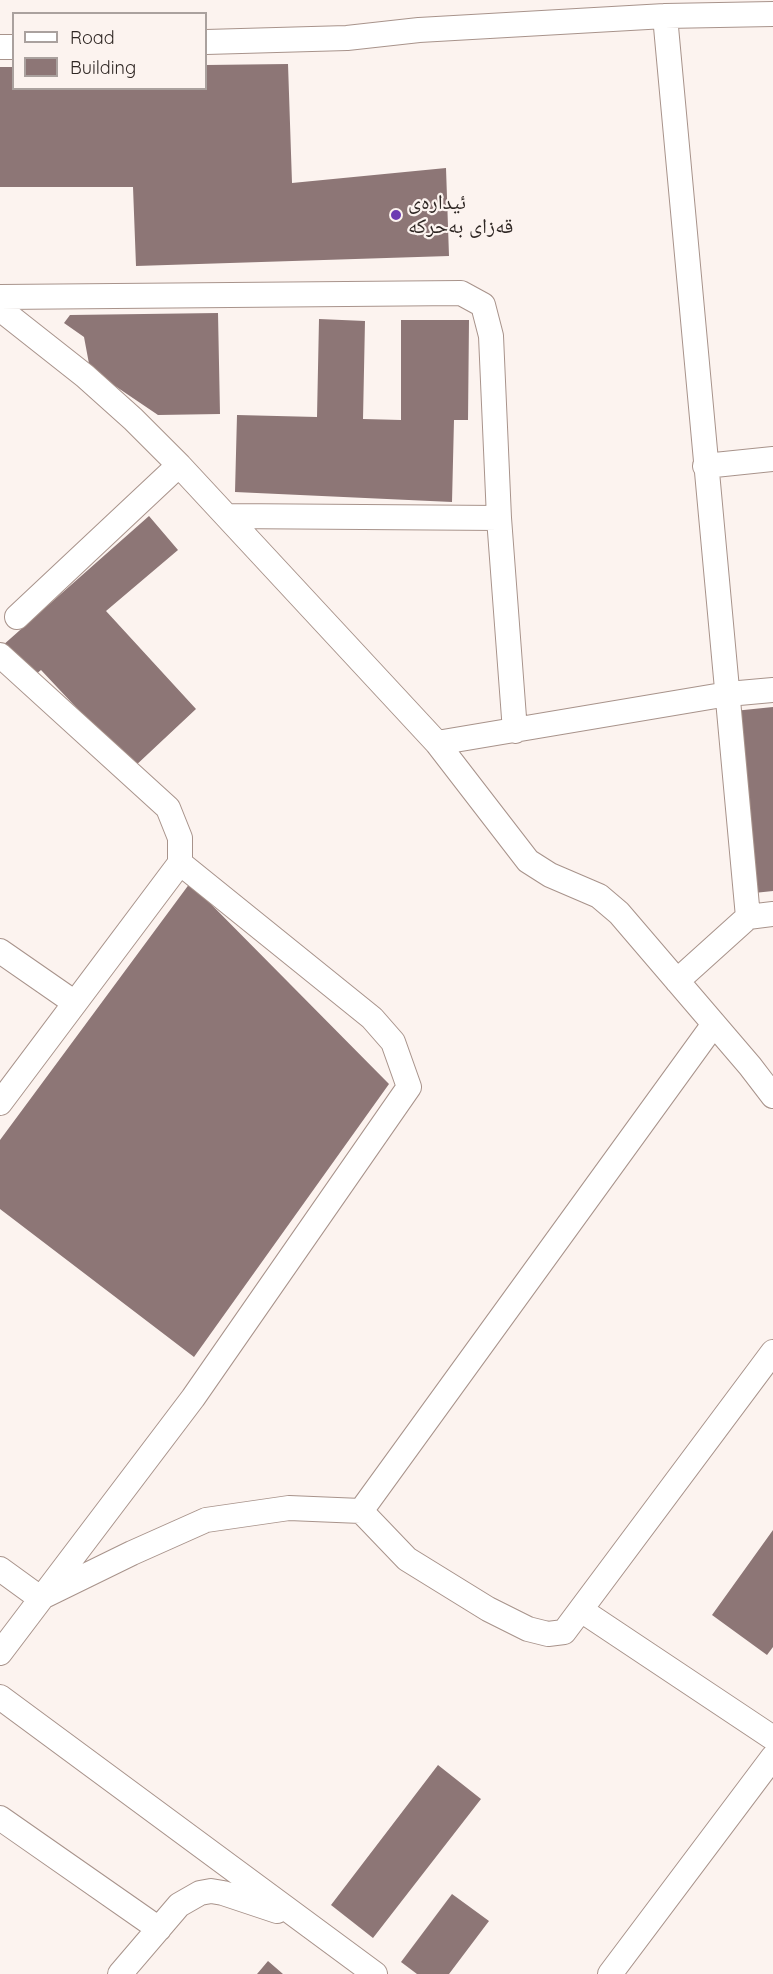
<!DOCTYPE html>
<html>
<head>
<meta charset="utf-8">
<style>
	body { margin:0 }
	#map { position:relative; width:773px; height:1974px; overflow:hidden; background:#fcf3ef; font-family:Quicksand,sans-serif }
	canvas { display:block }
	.legend { position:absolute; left:12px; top:12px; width:195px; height:78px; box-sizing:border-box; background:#fcf3ef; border:2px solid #aaa19e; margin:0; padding:8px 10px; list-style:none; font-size:18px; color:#2f2724 }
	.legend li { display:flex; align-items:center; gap:12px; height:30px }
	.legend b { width:30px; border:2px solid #aaa19e }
</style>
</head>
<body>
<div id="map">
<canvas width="773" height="1974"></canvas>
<ul class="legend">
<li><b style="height:8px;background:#fff"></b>Road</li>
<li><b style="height:16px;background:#8d7676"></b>Building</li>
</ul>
</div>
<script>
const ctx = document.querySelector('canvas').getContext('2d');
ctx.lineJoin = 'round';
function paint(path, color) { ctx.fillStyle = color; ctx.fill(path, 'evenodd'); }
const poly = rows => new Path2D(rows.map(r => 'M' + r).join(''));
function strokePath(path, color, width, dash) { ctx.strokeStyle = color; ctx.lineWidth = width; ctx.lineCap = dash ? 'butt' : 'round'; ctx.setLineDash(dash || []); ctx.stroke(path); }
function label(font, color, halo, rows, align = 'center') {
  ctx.font = font + ' Quicksand,"Noto Naskh Arabic",sans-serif'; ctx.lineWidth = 4.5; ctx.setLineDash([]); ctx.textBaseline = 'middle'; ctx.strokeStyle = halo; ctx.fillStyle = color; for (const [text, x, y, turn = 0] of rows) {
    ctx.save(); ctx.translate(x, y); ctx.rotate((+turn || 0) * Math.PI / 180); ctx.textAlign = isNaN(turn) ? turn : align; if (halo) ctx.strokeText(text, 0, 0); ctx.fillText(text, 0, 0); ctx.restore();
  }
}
paint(poly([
	[288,64,292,183,446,168,449,256,136,266,133,187,0,187,0,67,14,67,14,88,206,88,206,65],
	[218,313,220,414,158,415,90,369,84,337,64,323,70,315],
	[319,319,365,321,363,419,401,420,401,320,469,320,468,420,454,420,452,502,235,492,237,415,317,417],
	[149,516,178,550,106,611,196,709,133,768,41,670,29,680,2,646],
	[773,707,773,891,754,893,734,711],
	[190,883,389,1084,194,1357,0,1209,0,1140],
	[773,1530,773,1647,767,1655,712,1615],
	[438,1765,481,1799,373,1938,331,1905],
	[452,1894,489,1921,449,1974,417,1974,401,1962],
	[268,1961,283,1974,257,1974]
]), '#8d7676');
const minor = poly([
	[665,16,748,917],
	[206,42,347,38,419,30,665,16,773,14],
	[0,47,14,47],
	[0,297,461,293,483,305,491,336,499,518,515,731],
	[0,309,85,376,133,419,179,465,437,743,528,861,550,875,599,896,619,913,750,1066,773,1096],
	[705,466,773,459],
	[227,516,499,518],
	[17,617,179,465],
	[0,655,168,808,180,838,180,863,0,1103],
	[437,743,728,694,773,690],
	[0,951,75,1003],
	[677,981,748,917,773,914],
	[361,1511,714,1024],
	[0,1569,40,1598,132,1553,206,1520,289,1508,361,1511,407,1559,488,1609,528,1629,548,1634,564,1632,773,1352],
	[581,1610,773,1738],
	[0,1653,193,1398,409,1087,393,1042,372,1018,180,863],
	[0,1697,375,1974],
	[0,1818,159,1929],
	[120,1974,179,1905,200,1893,211,1891,223,1893,277,1911],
	[610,1974,773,1757]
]);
strokePath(minor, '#a8938b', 26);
strokePath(minor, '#fff', 24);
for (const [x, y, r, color] of [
	[396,215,6,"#6c3bb2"]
]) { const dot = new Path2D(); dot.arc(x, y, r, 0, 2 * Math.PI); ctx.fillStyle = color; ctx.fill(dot); strokePath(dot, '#fcf3ef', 2); }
label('21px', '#2f2724', '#fcf3ef', [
	["ئیدارەی",408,203],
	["قەزای بەحرکە",408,227]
], 'left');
</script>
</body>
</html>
